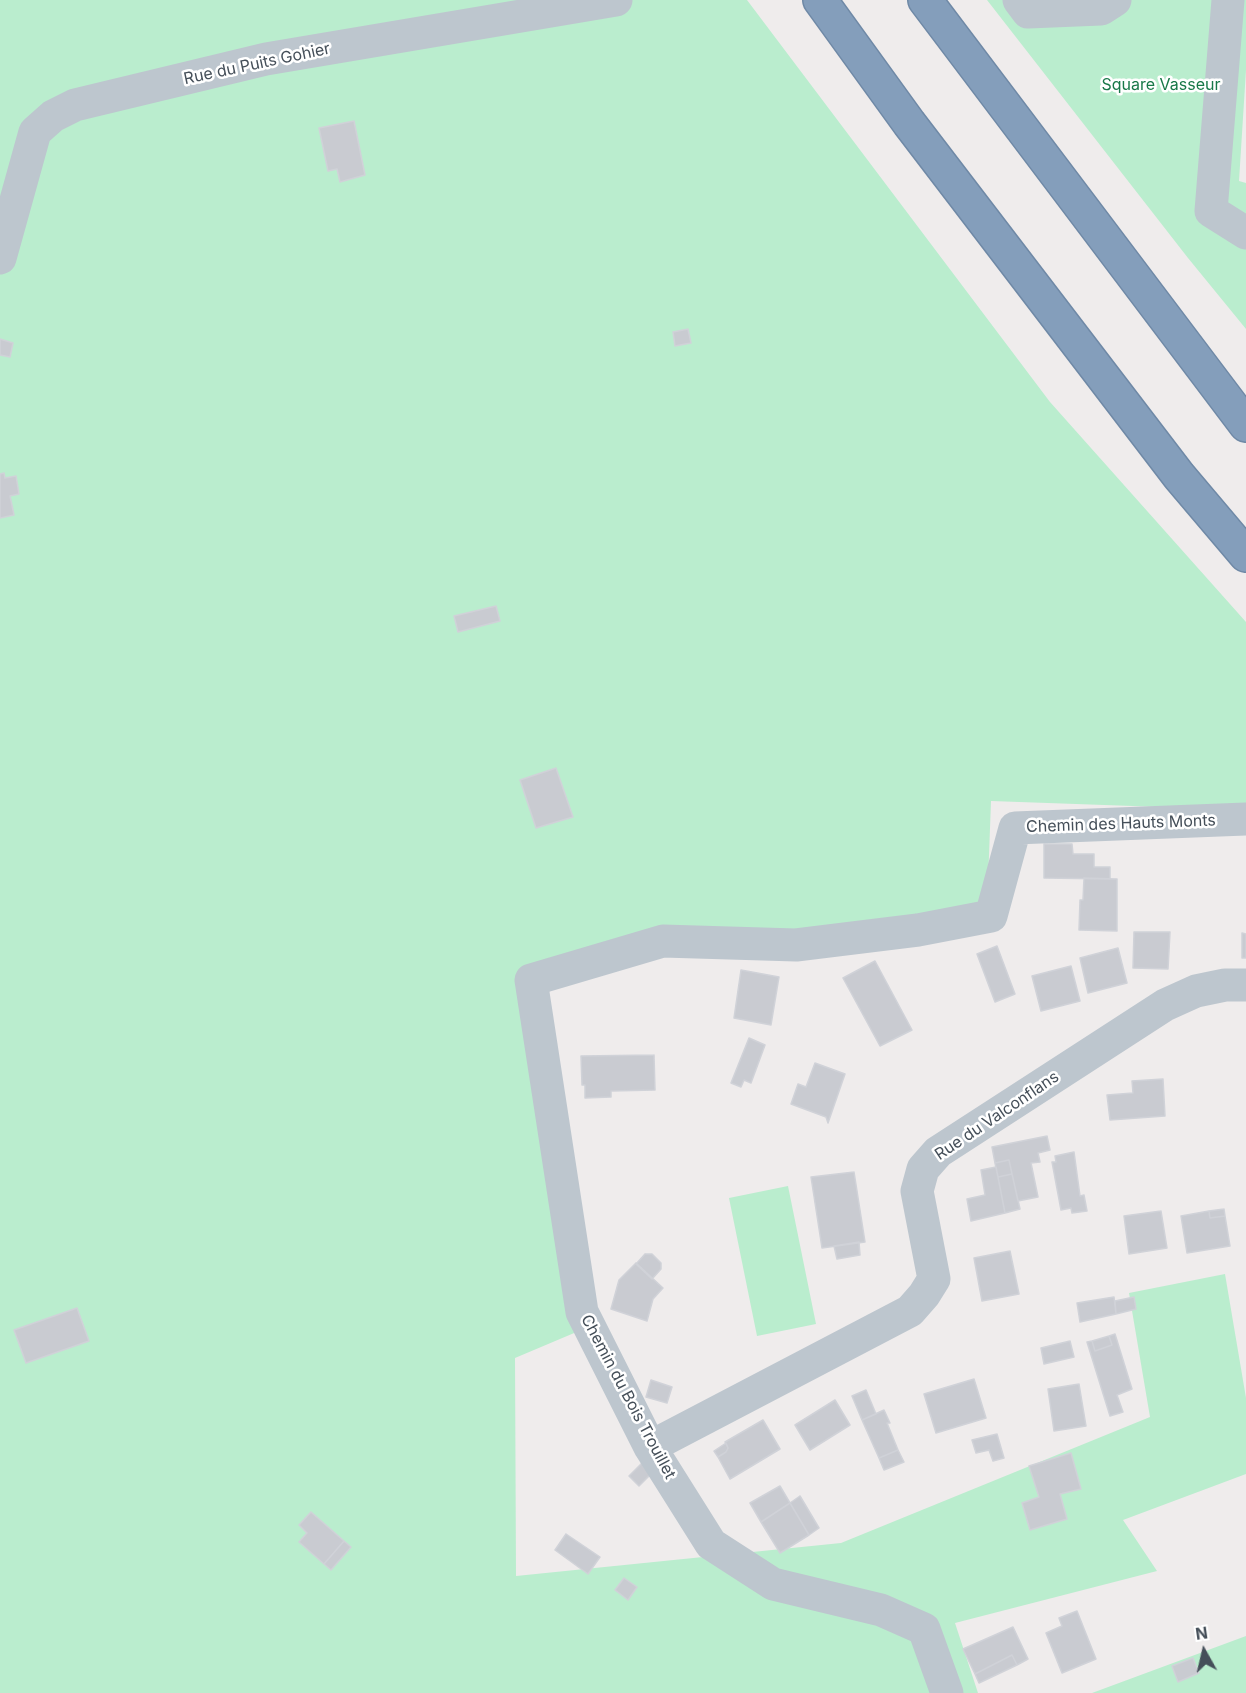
<!DOCTYPE html>
<html>
<head>
<meta charset="utf-8">
<style>
	body { margin:0 }
	#map { position:relative; width:1246px; height:1693px; overflow:hidden; background:#efecec; font-family:Inter,sans-serif }
	canvas { display:block }
	.north { position:absolute; left:1174px; top:1621px; width:60px; height:60px; -webkit-text-stroke:4px #fff; paint-order:stroke; rotate:352deg; font-size:16px; font-weight:700; line-height:24px; text-align:center; color:#454f59 }
	.north::after { content:''; display:block; margin:auto; width:21px; height:27px; background:#454f59; clip-path:polygon(50% 0,100% 100%,50% 72%,0 100%) }
</style>
</head>
<body>
<div id="map">
<canvas width="1246" height="1693"></canvas>
<div class="north">N</div>
</div>
<script>
const ctx = document.querySelector('canvas').getContext('2d');
ctx.lineJoin = 'round';
function paint(path, color) { ctx.fillStyle = color; ctx.fill(path, 'evenodd'); }
const poly = rows => new Path2D(rows.map(r => 'M' + r).join(''));
function strokePath(path, color, width, dash) { ctx.strokeStyle = color; ctx.lineWidth = width; ctx.lineCap = dash ? 'butt' : 'round'; ctx.setLineDash(dash || []); ctx.stroke(path); }
function label(font, color, halo, rows, align = 'center') {
  ctx.font = font + ' Inter,sans-serif'; ctx.lineWidth = 5; ctx.setLineDash([]); ctx.textBaseline = 'middle'; ctx.strokeStyle = halo; ctx.fillStyle = color; for (const [text, x, y, turn = 0] of rows) {
    ctx.save(); ctx.translate(x, y); ctx.rotate((+turn || 0) * Math.PI / 180); ctx.textAlign = isNaN(turn) ? turn : align; if (halo) ctx.strokeText(text, 0, 0); ctx.fillText(text, 0, 0); ctx.restore();
  }
}
paint(poly([
	[0,0,747,0,1050,402,1246,622,1246,810,991,801,987,910,524,977,586,1328,515,1358,516,1576,841,1543,1150,1417,1129,1293,1225,1274,1246,1398,1246,1474,1123,1520,1157,1571,955,1623,978,1693,0,1693],
	[987,0,1246,0,1246,70,1239,181,1246,183,1246,329,1188,258],
	[788,1186,816,1324,757,1336,729,1198],
	[1246,1636,1246,1693,1092,1693]
]), '#baedce');
const building = poly([
	[354,121,365,175,340,182,337,169,328,171,319,128,354,121],
	[688,329,691,343,675,346,673,332,688,329],
	[0,339,13,343,10,357,0,355,0,339],
	[4,473,5,478,16,476,19,494,10,496,14,515,0,518,0,474,4,473],
	[496,606,500,621,458,632,454,616,496,606],
	[556,768,573,817,536,828,520,780,556,768],
	[1044,844,1072,844,1073,854,1094,854,1094,867,1110,867,1110,879,1044,878,1044,844],
	[1084,878,1117,879,1117,931,1079,930,1080,900,1083,900,1084,878],
	[1134,932,1170,932,1168,969,1133,968,1134,932],
	[1242,933,1246,934,1246,958,1242,958,1242,933],
	[997,946,1015,994,995,1002,977,954,997,946],
	[1118,948,1127,983,1088,993,1080,958,1118,948],
	[875,961,912,1030,880,1046,843,978,875,961],
	[1071,966,1080,1001,1041,1011,1032,976,1071,966],
	[741,970,779,977,771,1025,734,1018,741,970],
	[749,1038,765,1045,751,1083,744,1080,741,1087,731,1083,749,1038],
	[654,1055,655,1090,611,1091,611,1097,585,1098,585,1085,582,1085,581,1056,654,1055],
	[815,1063,845,1074,828,1123,826,1117,791,1104,798,1084,806,1087,815,1063],
	[1163,1079,1165,1116,1110,1120,1107,1095,1133,1093,1132,1081,1163,1079],
	[1047,1136,1050,1150,1038,1153,1040,1162,1031,1163,1038,1197,1018,1201,1009,1160,995,1163,992,1147,1047,1136],
	[1074,1152,1080,1196,1084,1195,1087,1211,1072,1213,1071,1208,1061,1210,1052,1162,1056,1162,1055,1156,1074,1152],
	[1009,1160,1012,1174,998,1177,995,1163,1009,1160],
	[996,1167,1005,1213,971,1221,967,1199,985,1195,981,1170,996,1167],
	[854,1172,865,1242,822,1248,811,1177,854,1172],
	[1012,1174,1020,1209,1005,1213,998,1177,1012,1174],
	[1224,1209,1225,1216,1210,1218,1209,1211,1224,1209],
	[1161,1211,1167,1248,1129,1254,1124,1216,1161,1211],
	[1209,1211,1210,1218,1225,1216,1230,1246,1187,1253,1181,1216,1209,1211],
	[859,1242,860,1255,837,1259,834,1246,859,1242],
	[1010,1251,1019,1294,982,1301,974,1258,1010,1251],
	[645,1254,652,1254,661,1263,661,1269,652,1279,636,1264,645,1254],
	[636,1263,663,1288,653,1299,647,1321,611,1309,619,1280,636,1263],
	[1114,1297,1116,1314,1080,1322,1077,1303,1114,1297],
	[1134,1297,1136,1309,1116,1314,1115,1301,1134,1297],
	[77,1308,89,1341,26,1363,14,1330,77,1308],
	[1115,1334,1132,1389,1117,1395,1123,1412,1110,1416,1087,1342,1092,1341,1095,1351,1112,1345,1109,1336,1115,1334],
	[1109,1336,1112,1345,1095,1351,1092,1341,1109,1336],
	[1070,1341,1074,1357,1044,1364,1041,1348,1070,1341],
	[974,1379,986,1418,936,1433,924,1394,974,1379],
	[651,1380,672,1387,667,1403,646,1397,651,1380],
	[1079,1384,1086,1426,1054,1431,1048,1389,1079,1384],
	[866,1390,876,1414,862,1420,852,1396,866,1390],
	[835,1400,850,1425,810,1450,795,1425,835,1400],
	[884,1410,890,1423,887,1423,898,1450,879,1458,862,1420,884,1410],
	[763,1420,780,1449,730,1479,718,1457,726,1452,728,1448,725,1442,763,1420],
	[997,1434,1004,1458,993,1461,989,1450,976,1453,972,1440,997,1434],
	[726,1443,728,1448,726,1452,718,1457,714,1451,726,1443],
	[898,1450,904,1462,884,1470,879,1458,898,1450],
	[1071,1453,1081,1489,1060,1494,1067,1519,1030,1530,1022,1503,1039,1497,1029,1466,1071,1453],
	[646,1459,656,1469,639,1486,629,1476,646,1459],
	[780,1486,790,1503,761,1522,750,1503,780,1486],
	[800,1496,819,1528,809,1535,790,1503,800,1496],
	[790,1503,809,1535,780,1553,761,1522,790,1503],
	[311,1512,344,1541,324,1564,299,1542,307,1533,299,1525,311,1512],
	[566,1534,600,1557,588,1574,555,1550,566,1534],
	[344,1541,351,1547,331,1570,324,1564,344,1541],
	[624,1578,637,1587,628,1600,615,1590,624,1578],
	[1077,1611,1096,1659,1062,1673,1046,1633,1062,1626,1059,1618,1077,1611],
	[1013,1627,1028,1659,1017,1665,1012,1655,975,1674,963,1649,1013,1627],
	[1012,1655,1017,1665,979,1683,975,1674,1012,1655],
	[1193,1658,1199,1673,1178,1682,1172,1666,1193,1658]
]);
paint(building, '#c9cbd1');
strokePath(building, '#d0d2d8', 1.5);
const highway = poly([
	[820,0,909,123,1179,476,1246,555],
	[925,0,1246,425]
]);
strokePath(highway, '#6f89a6', 36);
strokePath(poly([
	[1019,0,1028,12,1101,9,1115,0],
	[1228,0,1211,211,1246,233],
	[0,258,35,132,53,116,75,105,266,59,616,0],
	[650,1447,910,1311,924,1295,934,1279,917,1191,923,1169,938,1152,1165,1005,1196,991,1225,985,1246,985],
	[947,1693,924,1629,881,1610,773,1584,711,1544,650,1447,582,1312,531,980,663,941,796,945,918,930,991,916,1015,828,1246,819]
]), '#bdc6ce', 33);
strokePath(highway, '#849ebb', 33);
label('16px', '#454f59', '#fff', [
	["Rue du Puits Gohier",257,64,-12],
	["Chemin des Hauts Monts",1121,824,-2],
	["Rue du Valconflans",997,1116,-34],
	["Chemin du Bois Trouillet",628,1397,62]
]);
label('16px', '#187848', '#fff', [
	["Square Vasseur",1161,85]
]);
</script>
</body>
</html>
